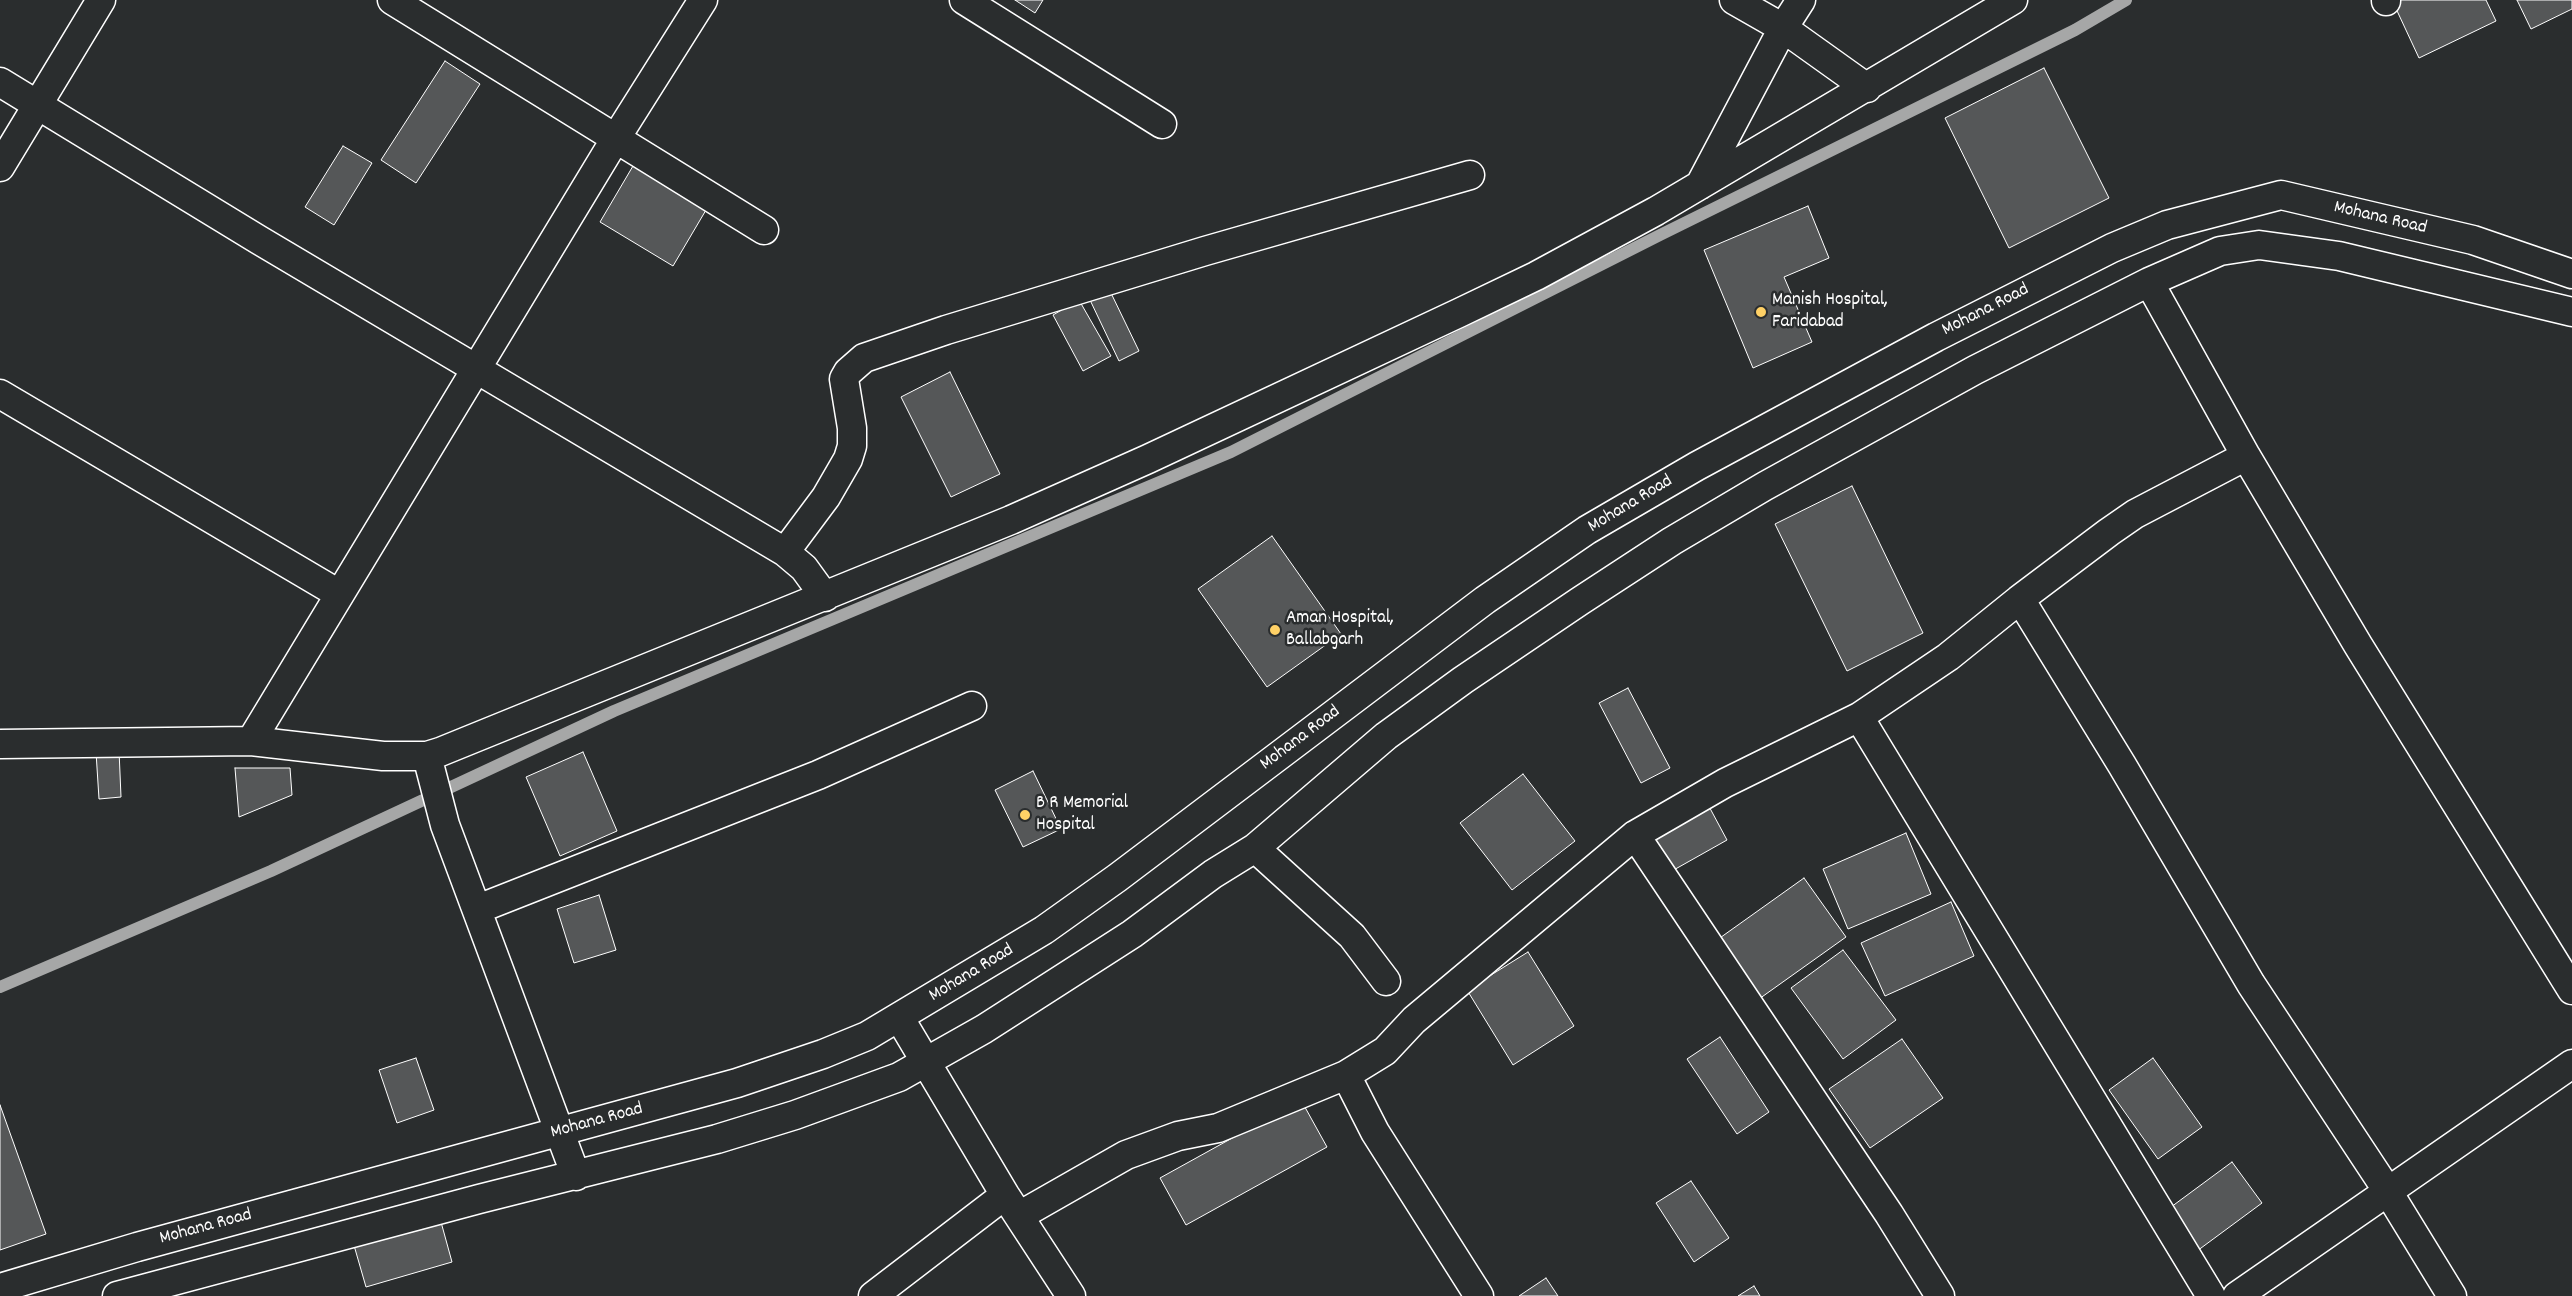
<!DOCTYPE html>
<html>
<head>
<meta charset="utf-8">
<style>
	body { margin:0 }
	canvas { display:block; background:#2a2d2e }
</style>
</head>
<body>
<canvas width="2572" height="1296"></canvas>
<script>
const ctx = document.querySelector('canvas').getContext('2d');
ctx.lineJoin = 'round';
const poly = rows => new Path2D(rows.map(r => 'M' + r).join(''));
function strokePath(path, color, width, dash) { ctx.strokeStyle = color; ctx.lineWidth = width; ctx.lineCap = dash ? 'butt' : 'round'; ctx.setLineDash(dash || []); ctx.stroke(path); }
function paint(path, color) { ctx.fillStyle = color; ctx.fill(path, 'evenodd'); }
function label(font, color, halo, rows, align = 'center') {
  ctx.font = font + ' Dekko,sans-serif'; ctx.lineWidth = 5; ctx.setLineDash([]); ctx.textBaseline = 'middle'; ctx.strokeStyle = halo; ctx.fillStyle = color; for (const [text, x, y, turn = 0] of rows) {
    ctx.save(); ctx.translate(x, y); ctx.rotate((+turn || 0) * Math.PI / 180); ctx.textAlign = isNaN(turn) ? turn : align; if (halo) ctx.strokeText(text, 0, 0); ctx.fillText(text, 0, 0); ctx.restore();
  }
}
strokePath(poly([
	[0,987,271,871,614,711,1231,452,1660,235,2075,30,2126,0]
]), '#a6a7a7', 12);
const building = poly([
	[1015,0,1043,0,1035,13,1015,0],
	[2392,0,2486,0,2496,21,2419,58,2392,0],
	[2517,0,2572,0,2572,9,2531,29,2517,0],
	[445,61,480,84,416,183,381,160,445,61],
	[2044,68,2109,198,2009,248,1945,118,2044,68],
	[343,146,372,163,334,225,305,207,343,146],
	[633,166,706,210,673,266,600,222,633,166],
	[1808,206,1829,258,1784,277,1812,342,1753,368,1704,250,1808,206],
	[1110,291,1139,351,1119,361,1090,300,1110,291],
	[1079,300,1111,356,1083,371,1053,315,1079,300],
	[950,372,1000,474,951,497,901,397,950,372],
	[1852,486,1923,633,1847,671,1775,524,1852,486],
	[1272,536,1341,634,1267,687,1198,589,1272,536],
	[1628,688,1670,768,1641,783,1599,703,1628,688],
	[119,750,121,797,99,799,96,752,119,750],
	[583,752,617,831,560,856,526,777,583,752],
	[235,768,290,768,292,795,239,817,235,768],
	[1033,771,1061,829,1023,847,995,790,1033,771],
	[1523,774,1575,841,1512,890,1460,823,1523,774],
	[1705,799,1727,840,1663,876,1641,835,1705,799],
	[1906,833,1931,894,1848,929,1823,869,1906,833],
	[1804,878,1846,937,1759,999,1717,940,1804,878],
	[599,895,616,950,574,963,557,909,599,895],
	[1951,902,1974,956,1885,996,1861,943,1951,902],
	[1843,950,1896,1020,1843,1059,1791,988,1843,950],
	[1528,952,1574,1026,1513,1065,1467,990,1528,952],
	[1720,1037,1769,1112,1737,1134,1687,1059,1720,1037],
	[1902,1039,1943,1098,1870,1148,1829,1089,1902,1039],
	[416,1058,434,1110,397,1123,379,1070,416,1058],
	[2153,1058,2202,1127,2158,1159,2109,1090,2153,1058],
	[1301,1100,1327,1147,1186,1225,1160,1178,1301,1100],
	[0,1105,46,1234,0,1250,0,1105],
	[2232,1162,2262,1203,2197,1251,2167,1210,2232,1162],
	[1691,1181,1729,1238,1694,1262,1656,1203,1691,1181],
	[438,1211,452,1262,366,1287,351,1235,438,1211],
	[1546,1278,1558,1296,1519,1296,1546,1278],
	[1754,1286,1760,1296,1738,1296,1754,1286]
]);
paint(building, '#555758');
strokePath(building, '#fff', 1);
const minor = poly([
	[392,0,764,230],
	[964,0,1162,124],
	[1734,0,1783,28,1867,88],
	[2386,0,2386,1],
	[0,82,259,240,785,552,804,568,825,597],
	[0,167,101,0],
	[1700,185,1783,28,1801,0],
	[2149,282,2246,456,2358,645,2572,990],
	[0,394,339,594],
	[785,552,826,497,848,459,852,446,852,428,844,379,848,372,864,358,946,330,1205,251,1470,175],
	[2020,599,2122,765,2251,984,2387,1190,2452,1296],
	[1859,717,2211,1296],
	[251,741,616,138,703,0],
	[0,744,251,741,383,756,427,756,440,752,1011,520,1148,459,1459,313,1536,276,1656,211,2013,0],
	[427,756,445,825,576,1176],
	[1635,835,1889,1214,1940,1296],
	[1255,848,1352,936,1386,981],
	[478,909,818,775,972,706],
	[899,1017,1005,1195,1071,1296],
	[1346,1075,1375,1132,1479,1296],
	[1019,1216,1126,1155,1178,1136,1218,1128,1346,1075,1385,1051,1414,1020,1635,835,1725,783,1859,717,1948,657,2020,599,2109,532,2135,514,2246,456],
	[0,1288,137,1247,737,1083,823,1054,867,1036,1044,930,1117,878,1485,600,1587,530,1697,466,1936,337,2112,248,2167,225,2281,195,2473,240,2572,274],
	[117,1296,479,1199,717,1139,795,1115,899,1077,984,1029,1132,934,1213,874,1255,848,1386,736,1463,680,1580,601,1672,541,1765,486,1975,370,2149,282,2220,251,2259,245,2339,256,2572,312],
	[873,1296,1005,1195],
	[2237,1296,2572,1064]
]);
strokePath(minor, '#fff', 31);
strokePath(minor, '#2a2d2e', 28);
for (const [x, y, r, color] of [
	[1761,312,6,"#ffd166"],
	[1275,630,6,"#ffd166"],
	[1025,815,6,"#ffd166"]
]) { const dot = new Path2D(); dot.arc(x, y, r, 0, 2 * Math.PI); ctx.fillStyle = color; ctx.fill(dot); strokePath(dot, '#2a2d2e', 2); }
label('19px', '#fff', '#2a2d2e', [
	["Mohana Road",2380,219,13],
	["Mohana Road",1986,311,-27],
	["Mohana Road",1631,505,-31],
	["Mohana Road",1301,739,-37],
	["Mohana Road",972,974,-31],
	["Mohana Road",597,1122,-15],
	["Mohana Road",206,1228,-15]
]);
label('19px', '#fff', '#2a2d2e', [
	["Manish Hospital,",1772,301],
	["Faridabad",1772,323],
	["Aman Hospital,",1286,619],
	["Ballabgarh",1286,641],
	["B R Memorial",1036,804],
	["Hospital",1036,826]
], 'left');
</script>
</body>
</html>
